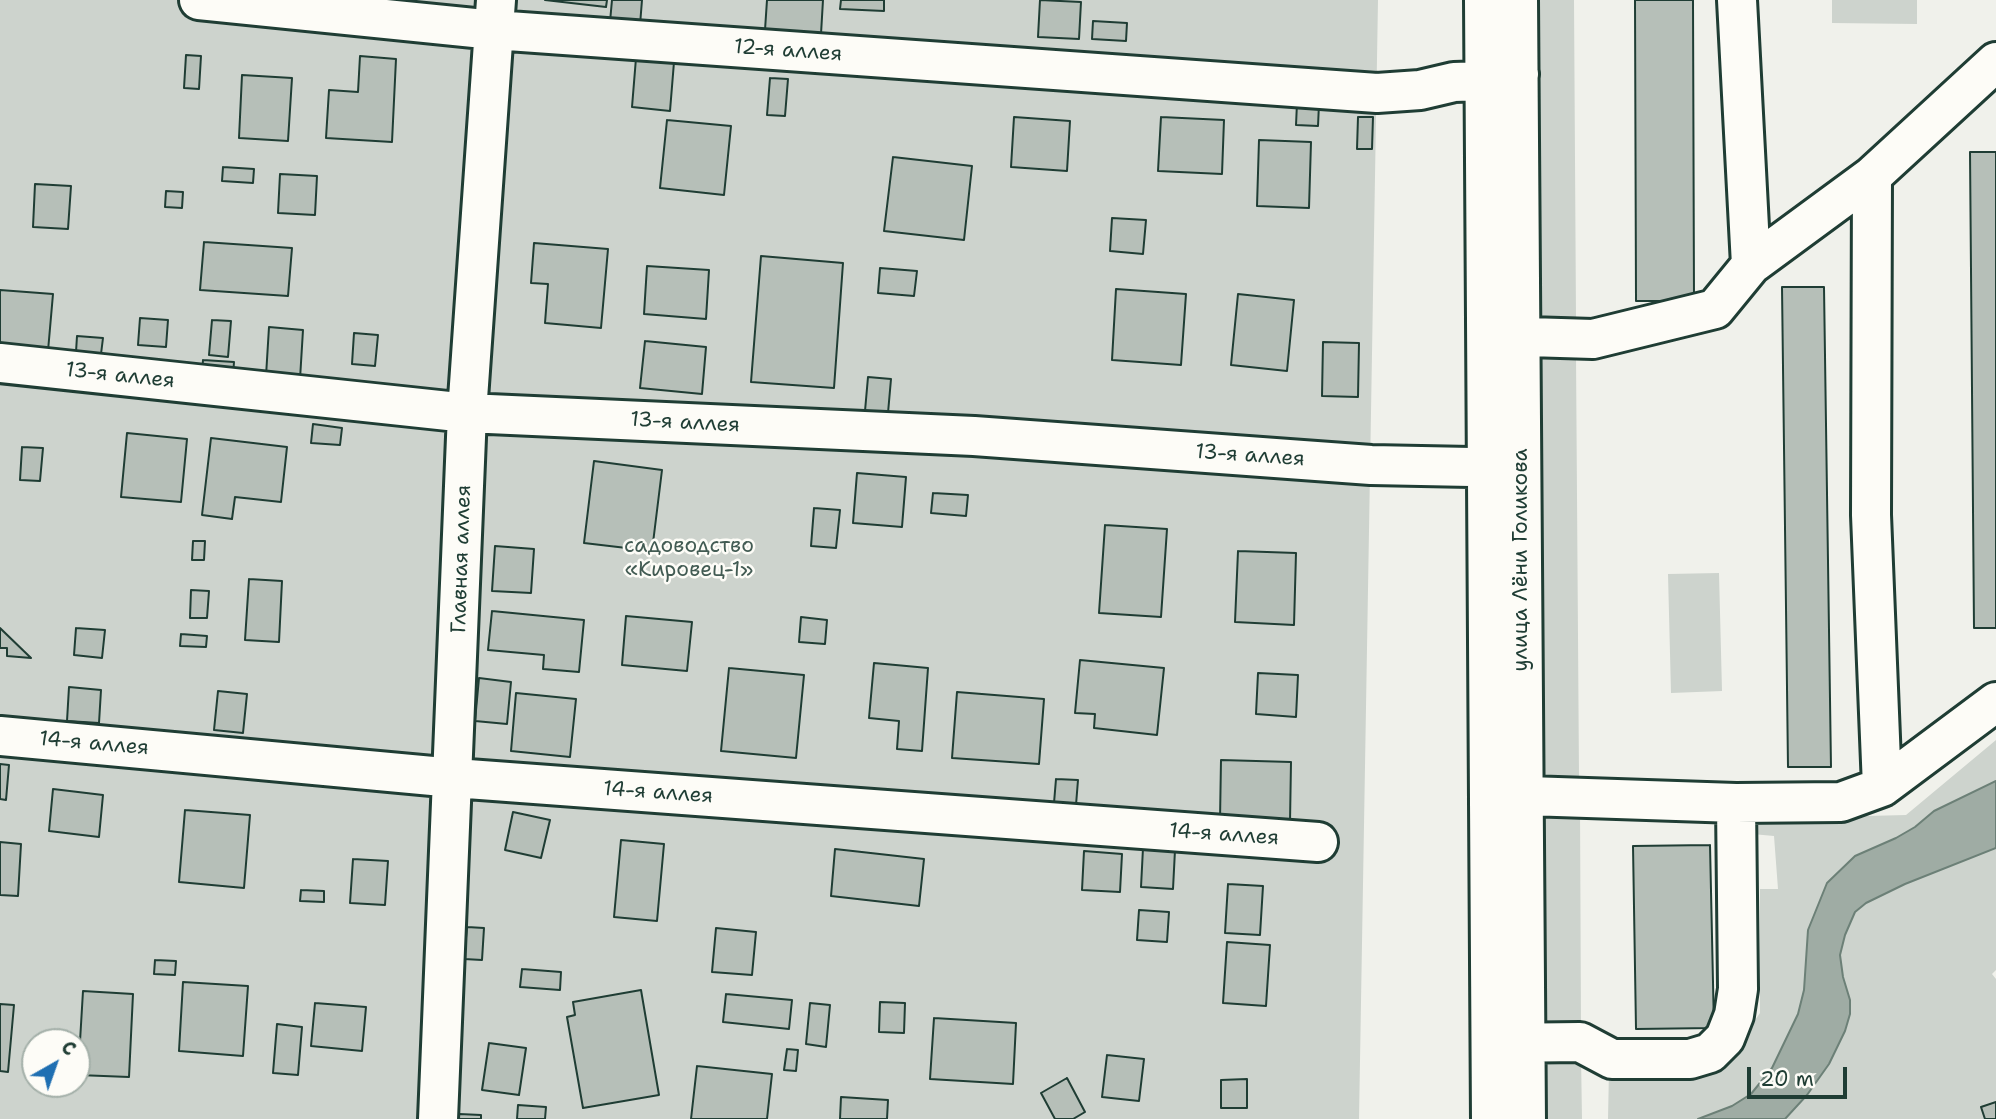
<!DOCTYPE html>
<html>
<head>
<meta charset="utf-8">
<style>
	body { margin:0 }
	#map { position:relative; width:1996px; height:1119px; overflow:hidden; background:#f0f1eb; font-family:"Shantell Sans",sans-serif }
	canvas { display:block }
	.north { position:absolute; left:21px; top:1028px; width:70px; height:70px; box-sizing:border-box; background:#fdfcf7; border:2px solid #a4b0a9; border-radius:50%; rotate:40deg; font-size:19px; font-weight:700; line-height:28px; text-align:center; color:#1f3d34 }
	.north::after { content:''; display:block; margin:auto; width:24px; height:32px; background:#1f6fb2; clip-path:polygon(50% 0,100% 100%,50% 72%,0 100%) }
	.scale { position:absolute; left:1747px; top:1067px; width:100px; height:32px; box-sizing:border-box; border:4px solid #1f3d34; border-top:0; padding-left:9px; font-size:21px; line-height:24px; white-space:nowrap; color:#1f3d34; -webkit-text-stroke:5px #fdfcf7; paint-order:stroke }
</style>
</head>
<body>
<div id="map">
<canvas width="1996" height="1119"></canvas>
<div class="north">С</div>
<div class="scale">20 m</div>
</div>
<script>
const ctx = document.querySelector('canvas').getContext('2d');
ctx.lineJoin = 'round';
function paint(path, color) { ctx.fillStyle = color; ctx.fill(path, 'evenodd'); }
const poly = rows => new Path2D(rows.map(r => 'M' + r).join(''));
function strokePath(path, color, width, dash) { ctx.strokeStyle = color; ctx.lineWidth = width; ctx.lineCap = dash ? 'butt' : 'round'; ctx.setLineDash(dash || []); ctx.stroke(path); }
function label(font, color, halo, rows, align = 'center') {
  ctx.font = font + ' "Shantell Sans",sans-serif'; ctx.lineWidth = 5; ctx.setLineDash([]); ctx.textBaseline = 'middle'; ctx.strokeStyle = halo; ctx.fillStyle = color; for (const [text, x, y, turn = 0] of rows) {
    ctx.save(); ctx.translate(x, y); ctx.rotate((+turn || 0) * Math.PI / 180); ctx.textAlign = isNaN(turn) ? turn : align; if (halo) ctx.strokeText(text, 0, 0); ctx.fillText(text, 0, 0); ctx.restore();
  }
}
paint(poly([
	[0,0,1378,0,1359,1119,0,1119],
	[35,1042,77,1042,77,1084,35,1084],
	[1538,0,1574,0,1576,319,1541,319],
	[1832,0,1917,0,1917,24,1832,23],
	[1541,356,1576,356,1579,777,1545,777],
	[1719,573,1722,691,1671,693,1668,574],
	[1996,740,1996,781,1934,811,1915,827,1896,838,1855,856,1827,883,1808,930,1804,990,1798,1014,1772,1068,1751,1094,1732,1106,1698,1119,1608,1119,1609,1070,1737,1046,1760,1013,1760,889,1778,889,1774,836,1752,834,1751,819,1906,815],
	[1580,807,1581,1026,1545,1026,1544,808],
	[1996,848,1996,970,1992,974,1996,979,1996,1102,1981,1107,1985,1119,1785,1119,1807,1095,1850,1000,1843,977,1840,955,1845,935,1855,911,1866,903,1905,884],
	[1581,1056,1582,1119,1545,1119,1544,1057]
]), '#cdd3cd');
const water = poly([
	[1996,781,1996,848,1905,884,1866,903,1855,912,1845,935,1840,955,1843,977,1850,1000,1850,1014,1845,1031,1829,1064,1807,1095,1785,1119,1698,1119,1732,1106,1751,1094,1772,1068,1798,1014,1804,990,1808,930,1827,883,1855,856,1896,838,1915,827,1934,811,1996,781]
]);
paint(water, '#9faca4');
strokePath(water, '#6c8077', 2);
const building = poly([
	[545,0,607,0,606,7,545,0],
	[612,0,642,0,640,25,610,22,612,0],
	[767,0,823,0,821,34,765,30,767,0],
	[841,0,884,0,884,11,840,9,841,0],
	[1040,0,1081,2,1079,39,1038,37,1040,0],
	[1635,0,1693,0,1694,301,1636,301,1635,0],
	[1093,21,1127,23,1126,41,1092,39,1093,21],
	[186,55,201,56,199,89,184,88,186,55],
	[360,56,396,59,392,142,326,138,329,90,358,92,360,56],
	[636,58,674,62,670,111,632,107,636,58],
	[242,75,292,78,288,141,239,138,242,75],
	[770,78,788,79,785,116,767,115,770,78],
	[1297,103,1319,104,1318,126,1296,125,1297,103],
	[1014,117,1070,121,1067,171,1011,167,1014,117],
	[1161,117,1224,120,1222,174,1158,171,1161,117],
	[1358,117,1373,117,1372,149,1357,149,1358,117],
	[667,120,731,126,724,195,660,188,667,120],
	[1259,140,1311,142,1309,208,1257,206,1259,140],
	[1970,152,1996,152,1996,628,1974,628,1970,152],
	[893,157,972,166,964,240,884,231,893,157],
	[223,167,254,169,253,183,222,181,223,167],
	[280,174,317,176,315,215,278,213,280,174],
	[35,184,71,186,68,229,33,227,35,184],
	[166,191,183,192,182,208,165,207,166,191],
	[1112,218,1146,220,1143,254,1110,251,1112,218],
	[204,242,292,248,288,296,200,290,204,242],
	[534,243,608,249,601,328,545,323,548,284,531,283,534,243],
	[761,256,843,263,834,388,751,382,761,256],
	[647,266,709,270,706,319,644,314,647,266],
	[880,268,917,271,914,296,878,293,880,268],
	[1782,287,1824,287,1831,767,1788,767,1782,287],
	[1116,289,1186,294,1181,365,1112,360,1116,289],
	[0,290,53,294,48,351,0,347,0,290],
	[1238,294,1294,300,1287,371,1231,365,1238,294],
	[140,318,168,320,166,347,138,345,140,318],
	[212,320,231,321,228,357,209,355,212,320],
	[269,327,303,330,300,379,266,376,269,327],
	[354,333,378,335,375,366,352,364,354,333],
	[77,336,103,338,101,354,76,352,77,336],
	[645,341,706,347,702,394,640,388,645,341],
	[1323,342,1359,343,1358,397,1322,396,1323,342],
	[203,360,234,362,233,376,202,374,203,360],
	[868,377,891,379,888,413,865,411,868,377],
	[313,424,342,428,340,445,311,443,313,424],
	[127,433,187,439,181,502,121,497,127,433],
	[211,438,287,447,281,502,235,497,232,519,202,515,211,438],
	[22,447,43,448,40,481,20,480,22,447],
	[594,461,662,470,652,551,584,543,594,461],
	[857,473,906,477,902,527,853,523,857,473],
	[933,493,968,495,966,516,931,513,933,493],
	[814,508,840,510,836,548,811,546,814,508],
	[1105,525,1167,529,1161,617,1099,613,1105,525],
	[193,541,205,541,204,560,192,560,193,541],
	[495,546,534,549,531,593,492,591,495,546],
	[1238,551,1296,553,1294,625,1235,622,1238,551],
	[249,579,282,581,279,642,245,640,249,579],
	[191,590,209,591,207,618,190,618,191,590],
	[492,611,584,620,579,672,543,669,544,655,488,650,492,611],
	[626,616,692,622,687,671,622,665,626,616],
	[801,617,827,620,825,644,799,642,801,617],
	[0,628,31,658,7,656,7,648,0,648,0,628],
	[76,628,105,630,102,658,74,655,76,628],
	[181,634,207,636,206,647,180,646,181,634],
	[1080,660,1164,668,1157,735,1094,728,1095,714,1075,713,1080,660],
	[874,663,928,668,922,751,897,749,899,721,869,718,874,663],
	[729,668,804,675,796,758,721,751,729,668],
	[1258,673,1298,675,1296,717,1256,714,1258,673],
	[479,678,511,682,507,724,475,721,479,678],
	[69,687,101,690,99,723,67,721,69,687],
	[218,691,247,694,243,733,214,730,218,691],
	[957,692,1044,699,1039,764,952,758,957,692],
	[516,693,576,699,570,757,511,751,516,693],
	[1221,760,1291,762,1290,822,1220,820,1221,760],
	[0,764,9,765,6,800,0,799,0,764],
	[1056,779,1078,780,1076,805,1054,803,1056,779],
	[53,789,103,795,99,837,49,831,53,789],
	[185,810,250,815,244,888,179,882,185,810],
	[513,812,550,820,541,858,505,850,513,812],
	[621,840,664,844,657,921,614,917,621,840],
	[0,842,21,844,18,896,0,895,0,842],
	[1710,845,1714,1028,1636,1029,1633,846,1710,845],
	[1143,848,1175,850,1173,889,1141,887,1143,848],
	[835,849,924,859,919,906,831,896,835,849],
	[1084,851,1122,854,1120,892,1082,890,1084,851],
	[353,859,388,861,385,905,350,903,353,859],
	[1228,884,1263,886,1260,935,1225,933,1228,884],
	[301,890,324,891,324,902,300,901,301,890],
	[1139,910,1169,912,1167,942,1137,940,1139,910],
	[467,927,484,928,482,960,464,959,467,927],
	[716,928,756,932,752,975,712,972,716,928],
	[1227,942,1270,945,1266,1006,1223,1003,1227,942],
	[155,960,176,961,175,975,154,974,155,960],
	[522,969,561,972,560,990,520,987,522,969],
	[183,982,248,986,243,1056,179,1051,183,982],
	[641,990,659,1095,583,1108,567,1017,575,1015,573,1002,641,990],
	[83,991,133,994,129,1077,78,1075,83,991],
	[726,994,792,1000,789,1029,723,1022,726,994],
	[880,1002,905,1003,904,1033,879,1032,880,1002],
	[315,1003,366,1007,362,1051,311,1046,315,1003],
	[810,1003,830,1005,826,1047,806,1044,810,1003],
	[0,1004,14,1005,8,1072,0,1071,0,1004],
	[934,1018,1016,1023,1013,1084,930,1079,934,1018],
	[277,1024,302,1027,298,1075,273,1073,277,1024],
	[489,1043,526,1048,519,1095,482,1090,489,1043],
	[787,1049,798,1050,796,1071,784,1070,787,1049],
	[1107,1055,1144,1059,1139,1101,1102,1097,1107,1055],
	[697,1066,772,1074,767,1119,691,1119,697,1066],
	[1067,1078,1085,1112,1073,1119,1055,1119,1041,1093,1067,1078],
	[1247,1079,1247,1108,1221,1108,1221,1080,1247,1079],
	[841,1097,888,1100,887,1119,840,1119,841,1097],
	[1996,1102,1996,1119,1985,1119,1981,1107,1996,1102],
	[518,1105,546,1107,545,1119,517,1119,518,1105],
	[459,1114,481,1115,481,1119,459,1119,459,1114]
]);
paint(building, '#b6bfb8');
strokePath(building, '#1f3d34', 2);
const minor = poly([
	[199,0,494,30,1377,93,1420,90,1454,82,1485,81,1519,74],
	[1484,0,1491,1119],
	[1518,0,1526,1119],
	[1737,0,1751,265],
	[1872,176,1871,515,1882,787],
	[1496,336,1593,339,1715,309,1751,265,1872,176,1996,62],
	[0,363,467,413,974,436,1371,465,1521,468],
	[0,736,454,778,1318,842],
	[1498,795,1736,803,1841,802,1882,787,1996,702],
	[1499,1043,1580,1042,1612,1059,1690,1059,1710,1053,1725,1038,1734,1015,1738,989,1736,803],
	[438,1119,467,413,496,0]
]);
strokePath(minor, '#1f3d34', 44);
strokePath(minor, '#fdfcf7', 38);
label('21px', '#1f3d34', '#fdfcf7', [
	["12-я аллея",788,51,4],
	["13-я аллея",120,376,6],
	["13-я аллея",685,423,3],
	["13-я аллея",1250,456,4],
	["Главная аллея",462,559,-88],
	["улица Лёни Голикова",1522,560,-90],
	["14-я аллея",94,744,5],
	["14-я аллея",658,793,4],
	["14-я аллея",1224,835,4]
]);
label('21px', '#425b53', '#fdfcf7', [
	["садоводство",689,547],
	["«Кировец-1»",689,571]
]);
</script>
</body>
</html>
